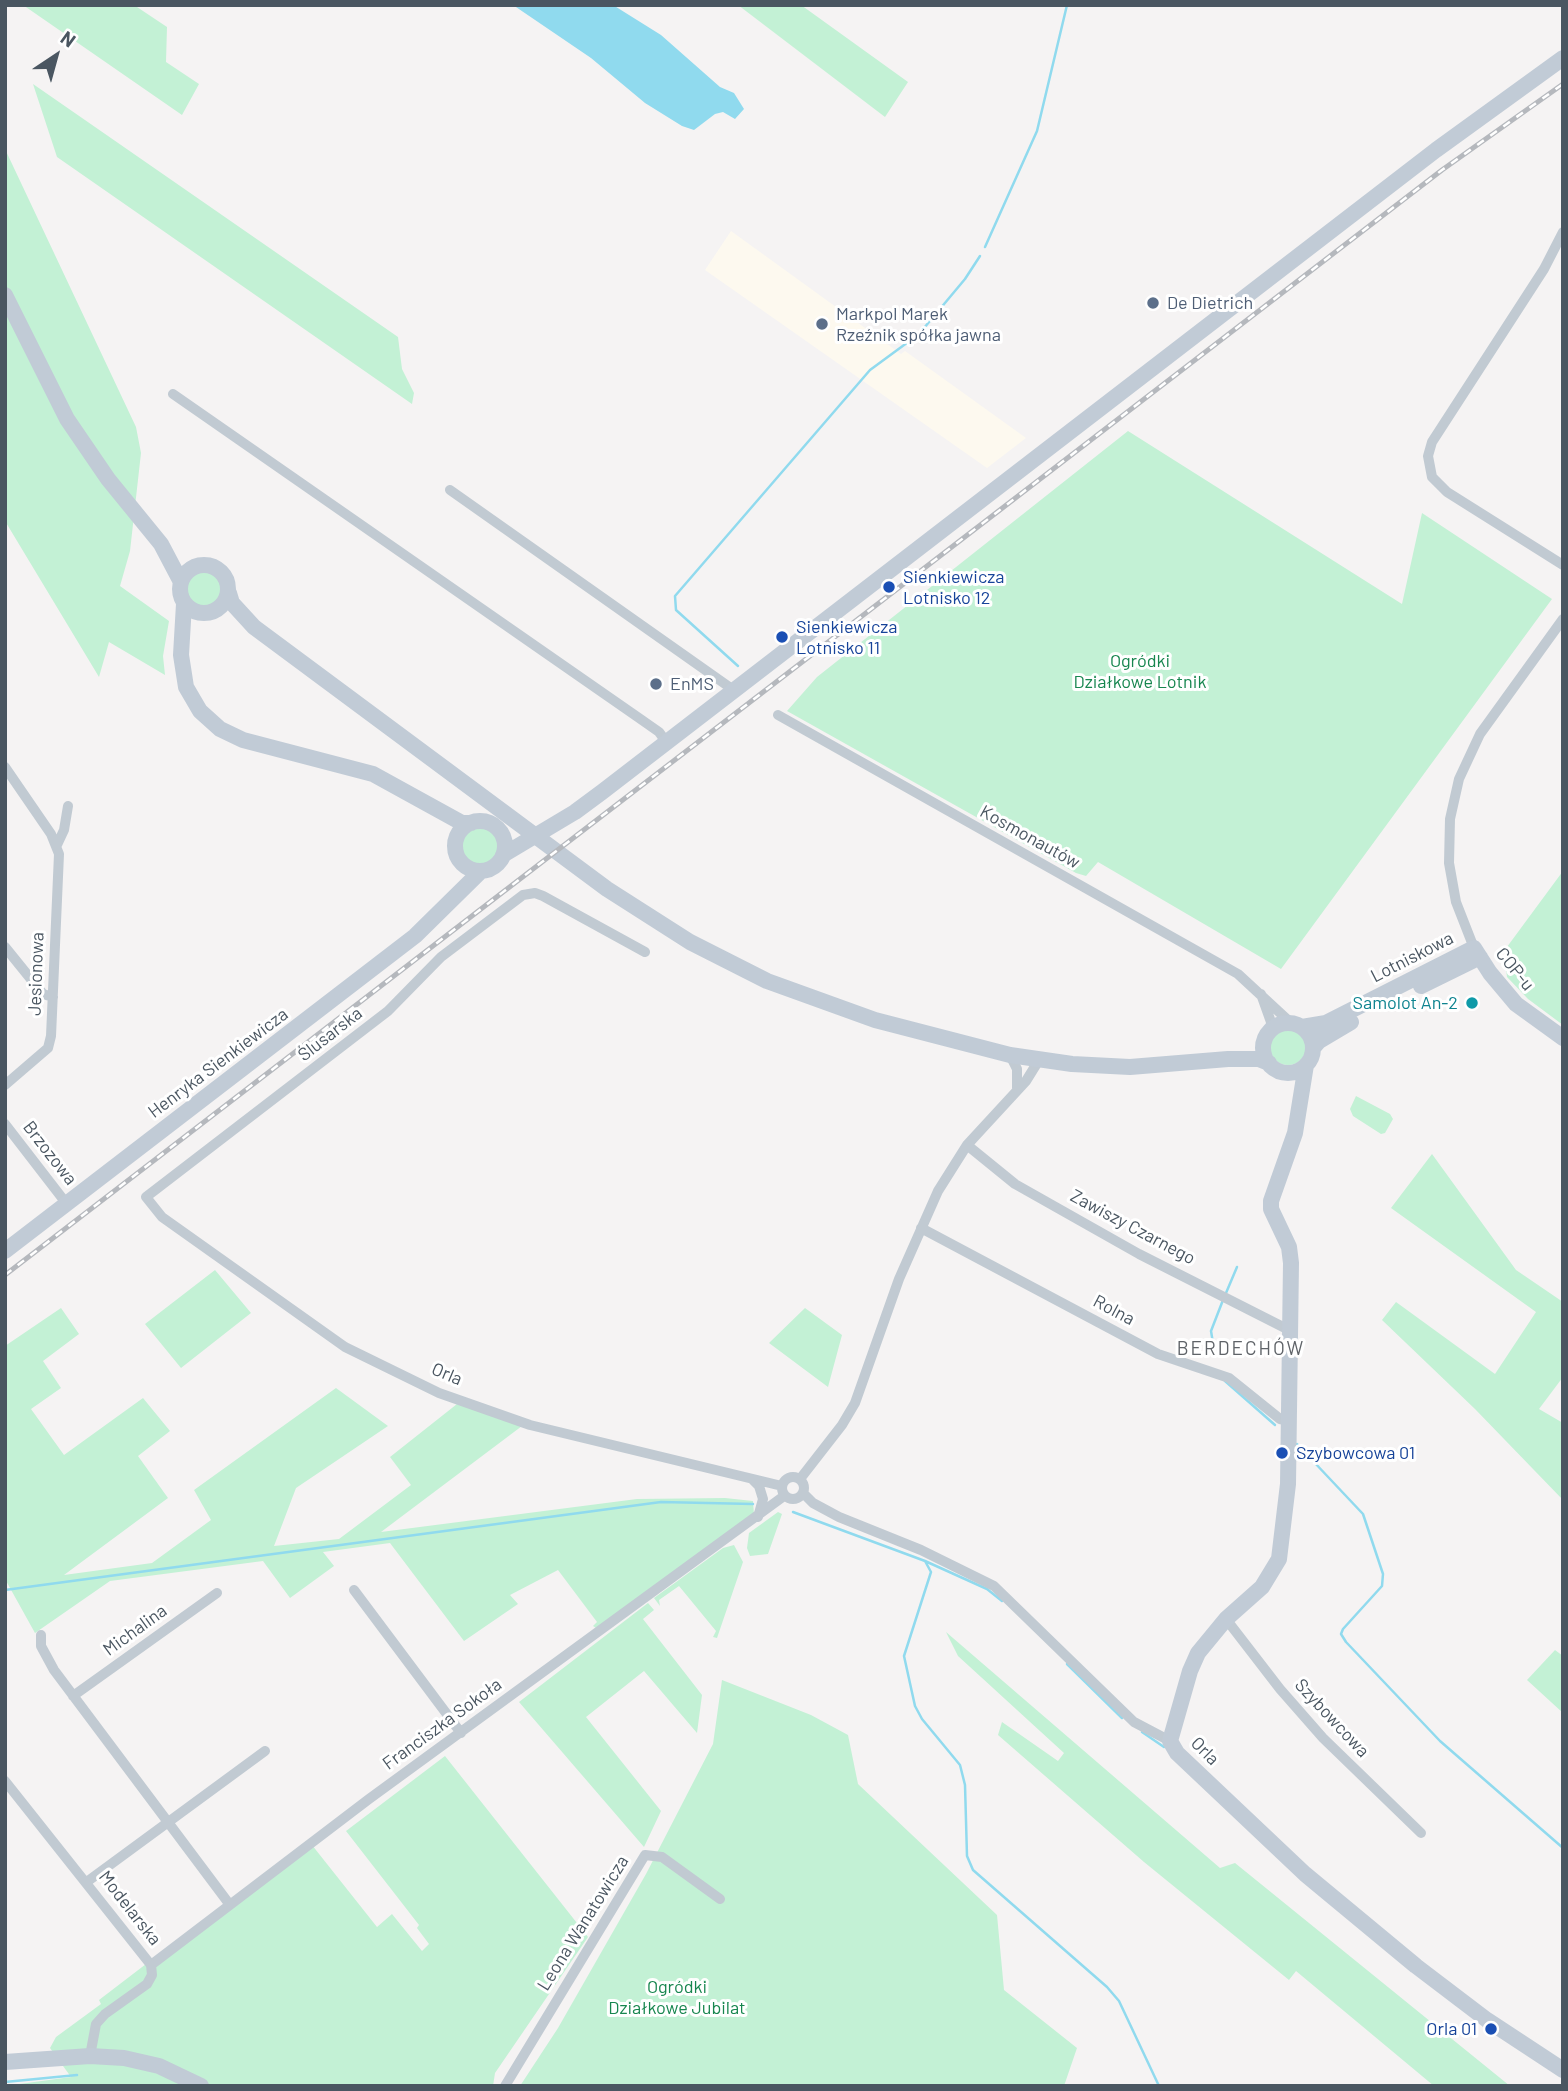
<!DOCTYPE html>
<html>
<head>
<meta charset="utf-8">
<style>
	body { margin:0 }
	#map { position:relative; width:1568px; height:2091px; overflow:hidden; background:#f5f3f3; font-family:Barlow,sans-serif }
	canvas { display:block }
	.frame { position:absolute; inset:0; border:7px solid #4a5661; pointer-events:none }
	.north { position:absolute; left:21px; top:21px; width:70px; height:70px; -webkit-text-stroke:5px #fff; paint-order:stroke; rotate:36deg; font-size:19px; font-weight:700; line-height:28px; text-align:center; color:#4a5661 }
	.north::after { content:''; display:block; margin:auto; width:24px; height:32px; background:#4a5661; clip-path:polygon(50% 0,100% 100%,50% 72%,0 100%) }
</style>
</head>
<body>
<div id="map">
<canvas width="1568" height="2091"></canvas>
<div class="frame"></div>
<div class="north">N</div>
</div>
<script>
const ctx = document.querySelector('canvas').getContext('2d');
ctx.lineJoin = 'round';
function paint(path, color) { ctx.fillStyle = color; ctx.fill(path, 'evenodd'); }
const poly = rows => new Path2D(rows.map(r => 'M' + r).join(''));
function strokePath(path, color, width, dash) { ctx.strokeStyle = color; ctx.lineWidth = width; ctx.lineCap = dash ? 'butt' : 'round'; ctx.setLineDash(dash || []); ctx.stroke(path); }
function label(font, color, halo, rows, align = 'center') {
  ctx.font = font + ' Barlow,sans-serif'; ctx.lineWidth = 6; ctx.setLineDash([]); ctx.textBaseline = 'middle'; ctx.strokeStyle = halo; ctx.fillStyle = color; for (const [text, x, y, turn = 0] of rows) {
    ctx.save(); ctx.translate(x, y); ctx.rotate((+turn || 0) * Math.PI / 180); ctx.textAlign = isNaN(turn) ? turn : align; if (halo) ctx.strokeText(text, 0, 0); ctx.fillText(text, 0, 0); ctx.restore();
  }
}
paint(poly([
	[731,231,901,354,905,351,1026,438,987,468,705,270]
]), '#fdf9ef');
paint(poly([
	[23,5,134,5,167,27,166,62,199,84,182,115],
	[738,5,801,5,908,82,885,117],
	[33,84,398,337,402,369,414,393,412,404,57,157],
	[5,149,136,427,141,453,130,551,120,586,169,621,163,656,165,675,109,642,99,677,5,521],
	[1128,431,1402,604,1422,513,1552,599,1281,969,1098,862,1086,876,1076,873,787,711,817,677],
	'187 589a18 18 0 1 1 36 0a18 18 0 1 1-36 0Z',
	'462 846a18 18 0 1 1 36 0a18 18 0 1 1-36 0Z',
	[1563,871,1563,1025,1528,999,1507,977,1504,951],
	'1270 1047a18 18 0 1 1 36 0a18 18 0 1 1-36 0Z',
	[1356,1096,1390,1114,1393,1119,1385,1133,1381,1134,1353,1116,1350,1109],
	[1432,1154,1516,1270,1563,1302,1563,1377,1539,1409,1563,1423,1563,1500,1475,1409,1382,1320,1396,1302,1495,1374,1536,1312,1391,1208],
	[215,1270,251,1313,181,1368,145,1324],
	[61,1308,79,1334,43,1361,61,1388,31,1409,64,1455,143,1398,170,1431,138,1456,168,1498,64,1575,152,1563,211,1520,194,1490,336,1388,388,1426,296,1488,274,1546,339,1539,411,1485,390,1457,457,1404,522,1426,381,1532,637,1499,725,1498,753,1501,754,1515,596,1628,593,1626,597,1622,558,1570,510,1595,518,1604,464,1641,390,1543,323,1552,334,1566,290,1598,263,1561,110,1581,35,1633,5,1579,5,1346],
	[805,1308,842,1335,828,1387,769,1343],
	[778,1512,782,1514,768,1554,750,1556,747,1548,749,1533],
	[734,1545,743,1562,717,1638,713,1637,716,1631,679,1586,659,1600,660,1606,654,1598,723,1548],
	[648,1603,654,1610,643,1619,702,1695,697,1733,644,1671,586,1717,661,1811,644,1847,519,1702],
	[946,1632,1220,1868,1235,1863,1510,2086,1434,2086,1296,1971,1289,1980,1144,1862,998,1735,1002,1722,1058,1761,1064,1753,958,1656],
	[1555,1650,1563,1656,1563,1713,1527,1680],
	[722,1680,811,1715,848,1735,858,1784,997,1915,1004,1990,1077,2048,1064,2086,520,2086,558,2028,646,1874,713,1744],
	[445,1756,588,1937,495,2073,493,2086,5,2086,71,2077,50,2048,56,2037,101,2004,99,2000,308,1840,377,1927,392,1914,422,1951,429,1944,417,1928,419,1925,346,1831]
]), '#c3f1d5');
paint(poly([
	[513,5,613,5,661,35,720,87,734,93,744,109,735,119,723,112,715,114,694,130,682,126,645,103,591,58]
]), '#90daee');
strokePath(poly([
	[985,247,1037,131,1067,5],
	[738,666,676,610,675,596,870,370,919,334,965,279,980,256],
	[1226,1293,1237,1267],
	[1213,1343,1211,1331,1223,1300],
	[1225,1381,1275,1425],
	[1297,1444,1363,1514,1383,1574,1382,1586,1343,1629,1341,1634,1346,1642,1440,1741,1563,1848],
	[793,1512,925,1561,987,1589,1002,1601],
	[925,1561,931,1572,904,1656,915,1706,922,1719,960,1765,965,1785,967,1856,973,1870,1107,1987,1119,2001,1159,2086],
	[5,1590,661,1502,753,1504],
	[1067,1664,1122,1718],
	[1142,1732,1164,1747],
	[5,2082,77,2075]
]), '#90daee', 2.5);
strokePath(poly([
	[1563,232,1544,269,1432,442,1428,456,1432,477,1447,492,1563,565],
	[173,394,639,718,659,732,667,743],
	[450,490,735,691],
	[778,715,1238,974,1291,1023],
	[5,767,51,834,59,854,51,1036,48,1048,5,1085],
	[57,845,64,830,68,806],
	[5,947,43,994,53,997],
	[1474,948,1456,902,1449,863,1450,819,1459,779,1480,734,1563,619],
	[645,952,543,896,535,893,523,895,441,957,388,1011,146,1197,162,1217,345,1347,439,1393,530,1425,782,1486],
	[1261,994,1271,1022,1270,1031],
	[1010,1055,1017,1069,1017,1088],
	[5,1124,66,1203],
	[967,1145,1015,1184,1139,1254,1289,1330],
	[921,1228,1158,1354,1229,1378,1280,1419,1289,1421],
	'782 1488a11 11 0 1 1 22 0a11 11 0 1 1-22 0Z',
	[752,1479,759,1486,763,1499,758,1517],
	[800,1479,842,1425,855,1403,899,1279,938,1191,967,1145,1026,1081,1039,1060],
	[803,1493,813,1503,839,1517,921,1550,994,1586,1134,1722,1170,1741],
	[354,1590,461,1733],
	[1226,1619,1280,1689,1323,1738,1421,1833],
	[41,1635,41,1646,54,1670,230,1905],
	[73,1696,217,1593],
	[5,1781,151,1965,152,1975,147,1984,105,2014,96,2024,90,2056],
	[88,1881,265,1751],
	[151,1965,369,1799,784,1496],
	[505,2086,645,1855,662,1857,720,1899]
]), '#c1cad2', 10);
strokePath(poly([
	[5,295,67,419,108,479,161,544,181,582],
	'180 589a24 24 0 1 1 48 0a24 24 0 1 1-48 0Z',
	[229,593,232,603,254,627,607,889,690,942,767,981,875,1020,1010,1055,1072,1064,1130,1067,1228,1059,1259,1059,1269,1063],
	[184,604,181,655,186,687,200,711,220,729,243,740,373,774,462,823,471,823],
	'455 846a25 25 0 1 1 50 0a25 25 0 1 1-50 0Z',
	[503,855,575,812,602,792,1436,150,1563,58],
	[1421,986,1480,957],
	'1263 1048a25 25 0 1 1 50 0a25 25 0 1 1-50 0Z',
	[1302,1027,1326,1023,1474,948,1490,973,1516,1004,1563,1038],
	[1313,1048,1319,1041,1351,1022],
	[1306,1065,1295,1133,1271,1201,1271,1209,1289,1247,1291,1263,1288,1484,1279,1559,1262,1587,1226,1619,1198,1653,1190,1671,1170,1741,1177,1753,1305,1874,1416,1966,1487,2020,1563,2070],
	[5,1251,415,936,481,871],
	[5,2062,90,2056,124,2058,159,2066,201,2086]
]), '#c1cbd6', 16);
const rail = poly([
	[5,1275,1442,170,1563,84]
]);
strokePath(rail, '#b5b8bd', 5);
strokePath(rail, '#fff', 2.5, [8]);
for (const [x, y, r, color] of [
	[1153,303,7,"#5c6f8a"],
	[822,324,7,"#5c6f8a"],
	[889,587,7,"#1a4fb4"],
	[782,637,7,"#1a4fb4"],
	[656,684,7,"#5c6f8a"],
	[1472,1003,7,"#0f9aa8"],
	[1282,1453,7,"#1a4fb4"],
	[1491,2029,7,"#1a4fb4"]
]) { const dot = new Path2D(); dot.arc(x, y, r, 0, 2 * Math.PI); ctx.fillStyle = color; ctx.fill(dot); strokePath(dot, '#fff', 2.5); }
label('18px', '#4e5e75', '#fff', [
	["De Dietrich",1167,303],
	["Markpol Marek",836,314],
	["Rzeźnik spółka jawna",836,335],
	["EnMS",670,684]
], 'left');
label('18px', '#164399', '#fff', [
	["Sienkiewicza",903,577],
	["Lotnisko 12",903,598],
	["Sienkiewicza",796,627],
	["Lotnisko 11",796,648],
	["Szybowcowa 01",1296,1453],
	["Orla 01",1477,2029,"right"]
], 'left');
label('18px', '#17864f', '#fff', [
	["Ogródki",1140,661],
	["Działkowe Lotnik",1140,682],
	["Ogródki",677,1987],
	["Działkowe Jubilat",677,2008]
]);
label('18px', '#4a5661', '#fff', [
	["Kosmonautów",1030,837,29],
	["Lotniskowa",1412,957,-27],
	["COP-u",1515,969,51],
	["Jesionowa",36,974,-88],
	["Ślusarska",330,1034,-38],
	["Henryka Sienkiewicza",218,1063,-37],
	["Brzozowa",50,1153,52],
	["Zawiszy Czarnego",1133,1227,28],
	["Rolna",1114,1310,28],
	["Orla",447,1374,23],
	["Michalina",135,1630,-36],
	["Szybowcowa",1332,1718,47],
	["Franciszka Sokoła",442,1724,-36],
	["Orla",1205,1751,45],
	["Modelarska",130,1908,52],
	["Leona Wanatowicza",583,1923,-58]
]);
label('18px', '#0d838f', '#fff', [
	["Samolot An-2",1458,1003]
], 'right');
ctx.letterSpacing = '2px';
label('19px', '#5f6368', '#fff', [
	["BERDECHÓW",1241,1349]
]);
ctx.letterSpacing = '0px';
</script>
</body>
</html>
